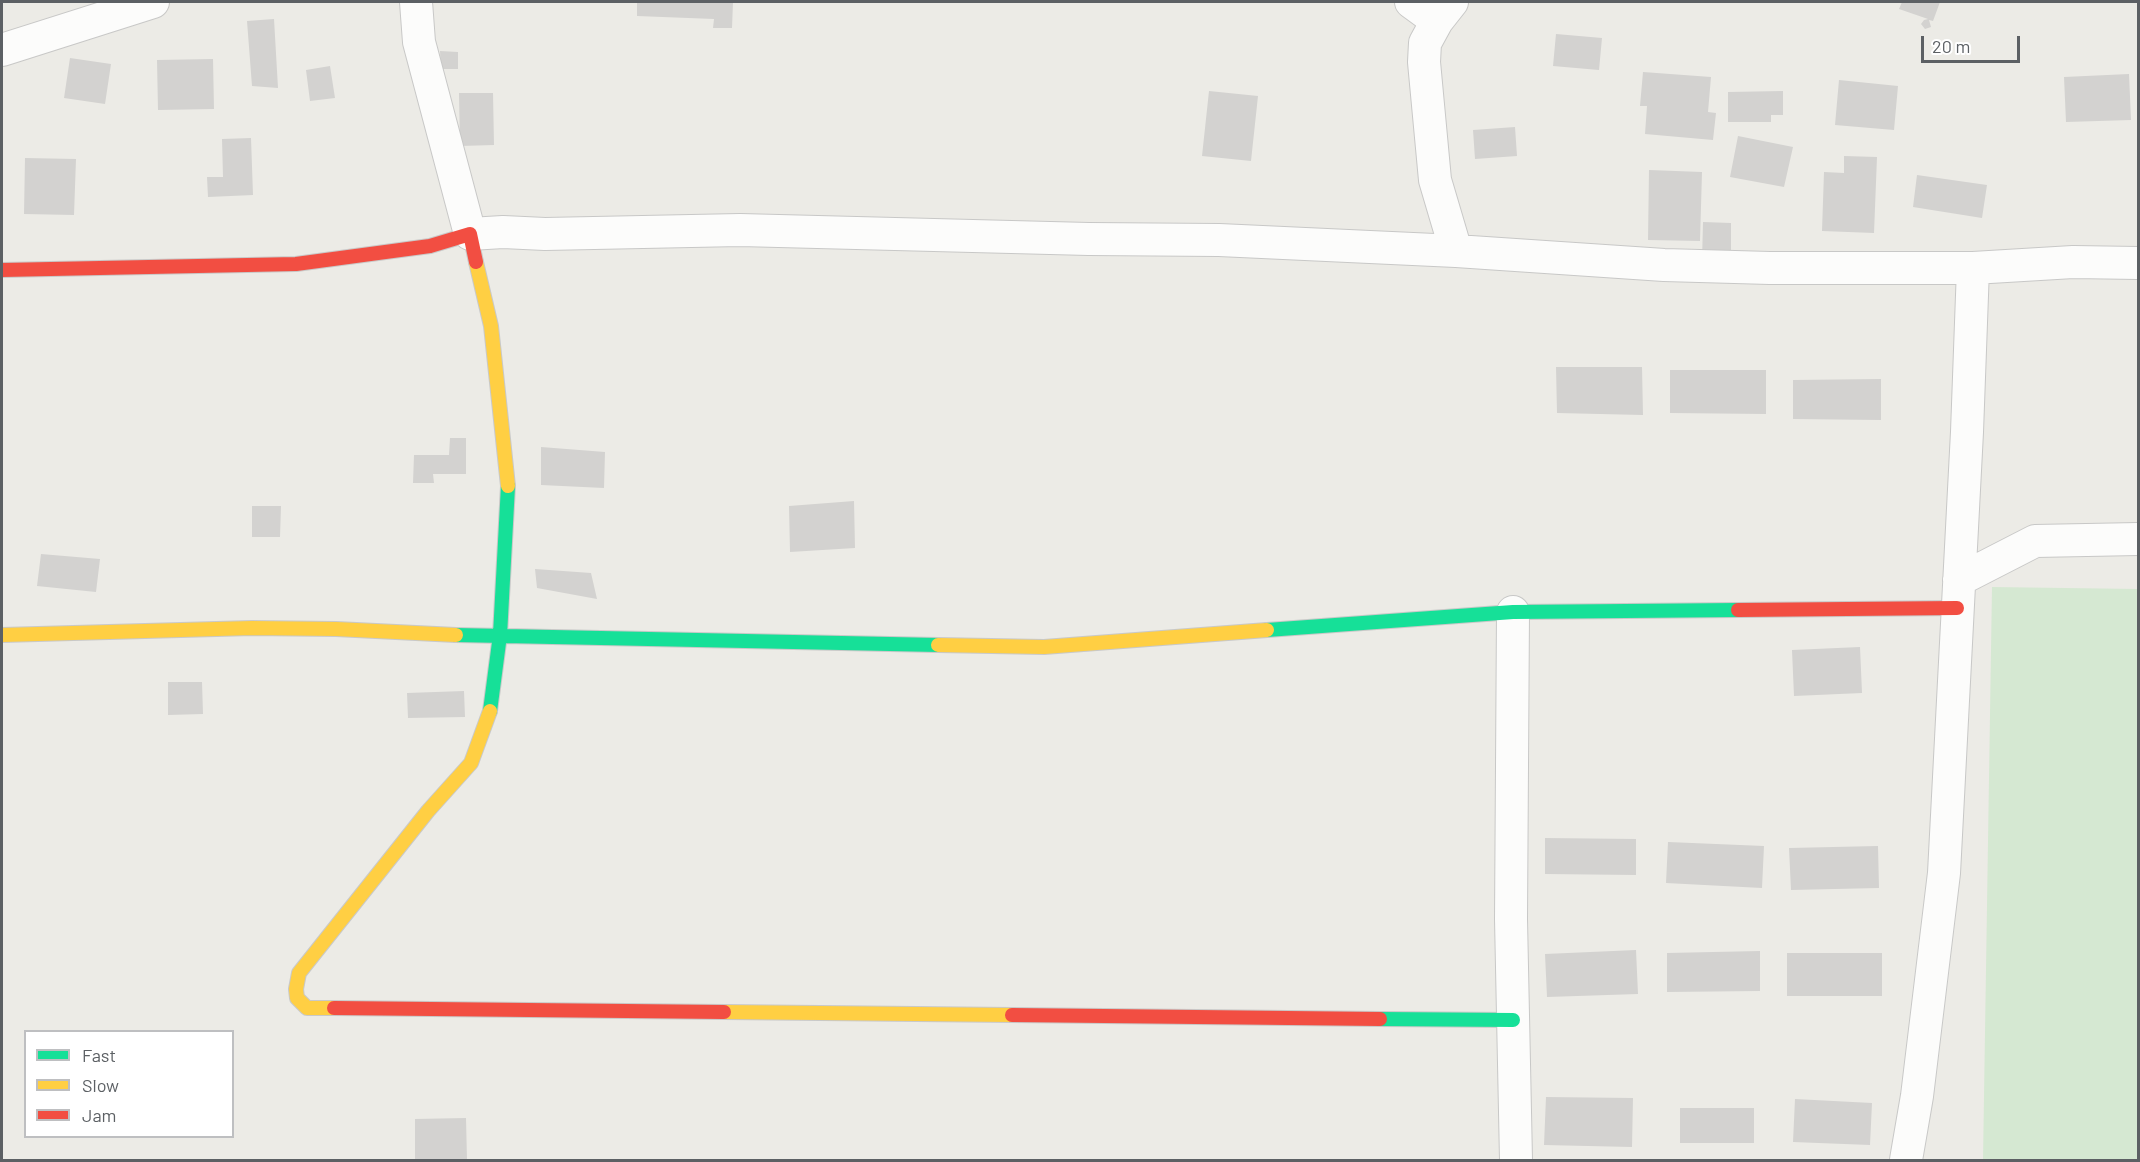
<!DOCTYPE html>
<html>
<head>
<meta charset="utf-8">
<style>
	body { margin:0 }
	#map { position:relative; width:2140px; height:1162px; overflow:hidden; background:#ecebe6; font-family:Barlow,sans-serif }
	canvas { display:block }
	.frame { position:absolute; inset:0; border:3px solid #5c6064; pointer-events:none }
	.legend { position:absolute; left:24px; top:1030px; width:210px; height:108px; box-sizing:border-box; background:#fff; border:2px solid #bebfc1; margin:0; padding:8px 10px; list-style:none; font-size:18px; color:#5c6064 }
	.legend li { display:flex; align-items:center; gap:12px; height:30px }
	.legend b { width:30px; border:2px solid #bebfc1 }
	.scale { position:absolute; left:1921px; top:36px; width:99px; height:27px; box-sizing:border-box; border:3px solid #5c6064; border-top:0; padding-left:8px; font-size:18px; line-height:21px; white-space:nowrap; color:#5c6064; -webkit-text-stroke:4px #fff; paint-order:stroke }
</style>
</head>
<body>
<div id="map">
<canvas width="2140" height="1162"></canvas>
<div class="frame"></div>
<ul class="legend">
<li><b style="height:8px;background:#16e098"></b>Fast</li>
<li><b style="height:8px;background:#ffcf43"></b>Slow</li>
<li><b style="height:8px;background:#f24e42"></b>Jam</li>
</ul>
<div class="scale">20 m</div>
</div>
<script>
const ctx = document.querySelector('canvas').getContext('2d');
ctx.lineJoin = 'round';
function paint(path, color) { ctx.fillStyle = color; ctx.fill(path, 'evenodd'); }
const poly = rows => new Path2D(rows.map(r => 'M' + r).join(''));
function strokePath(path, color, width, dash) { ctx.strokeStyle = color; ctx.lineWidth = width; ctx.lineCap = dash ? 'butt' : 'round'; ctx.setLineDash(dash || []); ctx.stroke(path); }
paint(poly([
	[1992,587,2138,589,2138,1160,1983,1160]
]), '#d5e8d2');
paint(poly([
	[637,2,733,2,732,28,713,28,714,19,637,16],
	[1902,2,1940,2,1933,21,1929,20,1931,27,1925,29,1921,24,1924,20,1928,19,1899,9],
	[274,19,278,88,252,86,247,21],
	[1556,34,1602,38,1599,70,1553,66],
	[440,51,458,52,458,69,441,69],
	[70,58,111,64,105,104,64,98],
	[213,59,214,109,158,110,157,60],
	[330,66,335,98,310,101,306,70],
	[1643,72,1711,77,1708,112,1716,113,1713,140,1645,134,1647,106,1640,106],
	[2129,74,2131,120,2066,122,2064,77],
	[1839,80,1898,86,1894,130,1835,125],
	[1209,91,1258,96,1251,161,1202,156],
	[1783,91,1783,115,1771,115,1771,122,1728,122,1728,92],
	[459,93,493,93,494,145,460,146],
	[1515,127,1517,156,1475,159,1473,130],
	[1738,136,1793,147,1784,187,1730,177],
	[251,138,253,195,208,197,207,177,223,177,222,139],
	[1844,156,1877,157,1874,233,1822,231,1824,172,1844,173],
	[25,158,76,159,74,215,24,214],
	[1649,170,1702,172,1700,241,1648,240],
	[1917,175,1987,185,1982,218,1913,207],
	[1703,222,1731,223,1731,262,1702,261],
	[1556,367,1642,367,1643,415,1557,413],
	[1670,370,1766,370,1766,414,1670,413],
	[1881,379,1881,420,1793,419,1793,380],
	[450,438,466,438,466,474,433,474,434,483,413,483,414,455,449,455],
	[541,447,605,452,604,488,541,485],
	[854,501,855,548,790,552,789,506],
	[252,506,281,506,280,537,252,537],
	[41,554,100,559,96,592,37,586],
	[535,569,591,573,597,599,537,588],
	[1860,647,1862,693,1794,696,1792,650],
	[168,682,202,682,203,714,168,715],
	[464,691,465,717,408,718,407,693],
	[1545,838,1636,839,1636,875,1545,874],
	[1668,842,1764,846,1762,888,1666,883],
	[1878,846,1879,888,1791,890,1789,848],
	[1636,950,1638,994,1547,997,1545,954],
	[1760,951,1760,991,1667,992,1667,953],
	[1787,953,1882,953,1882,996,1787,996],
	[1546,1097,1633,1098,1632,1147,1544,1145],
	[1795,1099,1872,1103,1870,1145,1793,1142],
	[1680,1108,1754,1108,1754,1143,1680,1143],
	[466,1118,467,1160,415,1160,415,1119]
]), '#d3d2d0');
const street = poly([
	[416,2,419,42,470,234,503,232,545,234,740,230,1089,239,1219,240,1456,251,1664,265,1770,268,1973,268,2073,262,2138,263],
	[1411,2,1437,21],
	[1452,2,1437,21,1425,43,1424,62,1435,180,1456,251],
	[2,50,153,2],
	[1959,580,2035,541,2138,539],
	[1513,612,1511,919,1516,1160],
	[1906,1160,1917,1096,1944,873,1967,432,1973,268]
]);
const fast = poly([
	[1267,630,1513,612,1738,610],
	[456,635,938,645],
	[490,711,500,635,508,486],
	[1380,1019,1513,1020]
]);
const slow = poly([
	[476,262,491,326,508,486],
	[2,635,252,628,336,629,456,635],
	[938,645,1044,647,1267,630],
	[334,1008,307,1008,297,998,296,989,299,973,428,811,471,763,490,711],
	[724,1012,1012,1015]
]);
const jam = poly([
	[2,270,296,264,430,246,470,234,476,262],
	[1738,610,1957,608],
	[334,1008,724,1012],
	[1012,1015,1380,1019]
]);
strokePath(street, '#c8c8c7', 34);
strokePath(fast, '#c9c9c8', 16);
strokePath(slow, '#c9c9c8', 16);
strokePath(jam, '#c9c9c8', 16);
strokePath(street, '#fcfcfb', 32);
strokePath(fast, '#16e098', 14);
strokePath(slow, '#ffcf43', 14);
strokePath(jam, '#f24e42', 14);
</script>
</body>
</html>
